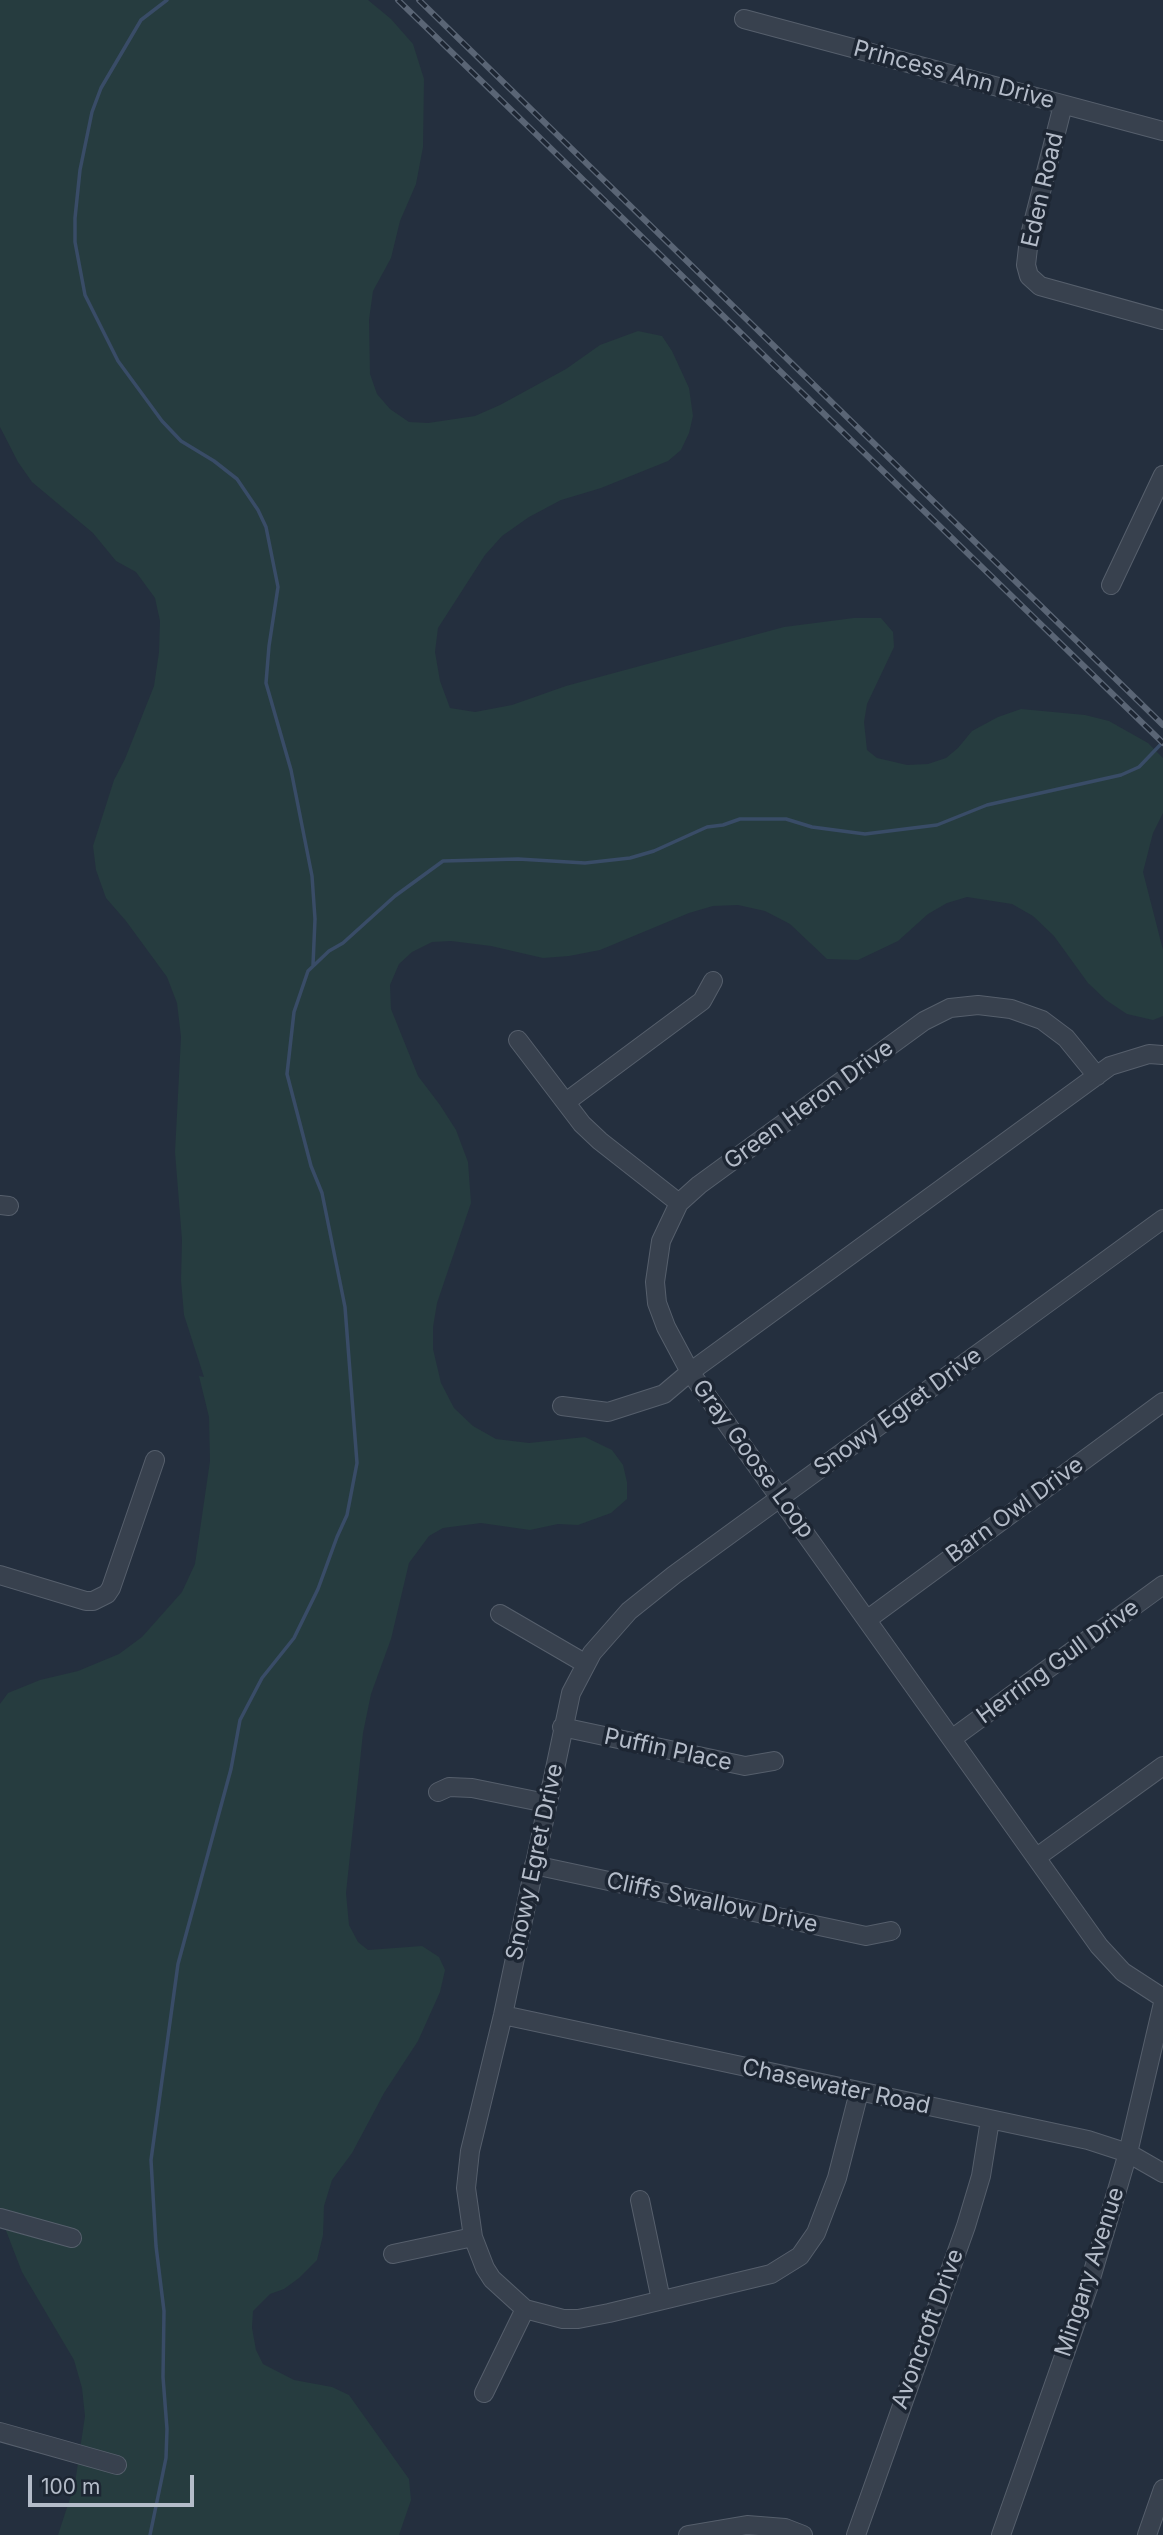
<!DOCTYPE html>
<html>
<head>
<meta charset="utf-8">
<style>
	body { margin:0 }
	#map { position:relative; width:1163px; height:2535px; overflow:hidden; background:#242f3e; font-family:Inter,sans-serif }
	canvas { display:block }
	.scale { position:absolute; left:28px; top:2475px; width:166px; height:32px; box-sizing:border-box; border:4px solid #b4bcc9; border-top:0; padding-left:9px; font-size:21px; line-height:24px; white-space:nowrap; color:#b4bcc9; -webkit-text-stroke:5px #1d2633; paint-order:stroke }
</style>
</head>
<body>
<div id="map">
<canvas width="1163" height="2535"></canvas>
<div class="scale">100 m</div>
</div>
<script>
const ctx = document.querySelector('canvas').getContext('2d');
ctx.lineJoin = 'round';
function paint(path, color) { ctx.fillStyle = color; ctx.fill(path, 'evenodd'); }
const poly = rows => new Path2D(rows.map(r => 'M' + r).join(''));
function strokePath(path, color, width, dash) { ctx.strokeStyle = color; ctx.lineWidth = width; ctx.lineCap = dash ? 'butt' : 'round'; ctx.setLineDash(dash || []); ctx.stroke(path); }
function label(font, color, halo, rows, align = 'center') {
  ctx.font = font + ' Inter,sans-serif'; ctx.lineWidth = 7; ctx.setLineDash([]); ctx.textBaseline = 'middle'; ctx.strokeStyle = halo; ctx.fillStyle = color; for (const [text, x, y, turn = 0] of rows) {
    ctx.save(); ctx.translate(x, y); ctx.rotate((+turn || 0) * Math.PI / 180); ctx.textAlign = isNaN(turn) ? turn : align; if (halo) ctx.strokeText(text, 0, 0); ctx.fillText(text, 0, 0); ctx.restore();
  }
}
paint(poly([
	[0,0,368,0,391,19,413,44,424,79,423,147,416,184,400,221,391,258,373,291,369,320,370,374,377,394,390,409,409,422,428,423,475,416,500,405,566,369,600,345,638,331,662,336,672,351,689,388,693,416,689,433,681,450,668,461,601,488,561,500,529,517,502,536,485,555,438,628,435,652,440,681,450,708,475,712,512,705,566,686,784,627,854,618,881,618,893,632,894,647,867,704,864,722,867,750,877,758,907,765,928,764,946,758,958,748,972,731,998,717,1021,709,1085,715,1109,721,1148,743,1163,758,1163,813,1153,833,1143,872,1163,950,1163,1016,1153,1020,1127,1014,1106,1000,1088,983,1054,936,1033,916,1012,904,967,897,947,903,928,914,898,941,858,960,827,959,790,924,765,911,738,905,713,906,689,913,600,950,569,956,543,958,491,946,451,941,432,942,412,952,399,964,390,985,391,1009,418,1076,440,1105,456,1130,468,1162,471,1203,437,1303,433,1327,433,1349,441,1383,454,1408,473,1426,496,1439,529,1443,585,1437,612,1450,623,1465,627,1482,627,1499,611,1513,578,1525,558,1524,530,1530,481,1523,443,1528,429,1536,409,1563,391,1639,371,1694,363,1733,346,1893,349,1925,358,1942,368,1950,422,1946,439,1957,445,1970,440,1992,418,2041,384,2093,352,2153,332,2180,324,2206,323,2235,317,2260,299,2278,284,2289,270,2294,253,2311,252,2328,256,2350,263,2364,294,2380,332,2387,349,2395,409,2479,411,2500,399,2535,58,2535,75,2483,85,2416,82,2388,74,2360,22,2272,0,2215,0,1704,8,1693,40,1680,78,1671,119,1654,142,1637,182,1592,195,1564,210,1461,209,1417,199,1376,204,1377,184,1315,181,1280,182,1240,175,1152,181,1037,177,1003,167,977,126,921,106,898,96,870,93,846,114,780,125,759,154,686,159,652,160,621,155,598,136,572,116,561,93,533,32,482,18,462,0,427]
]), '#263c3f');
strokePath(poly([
	[167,0,141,20,101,88,92,112,80,170,75,218,75,242,85,295,118,361,162,421,181,441,214,461,237,479,258,510,266,527,278,587,269,646,266,683,291,770,312,876,315,919,313,965],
	[150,2535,166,2458,167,2429,163,2377,164,2311,156,2246,151,2160,178,1964,231,1769,240,1720,262,1678,294,1638,318,1589,337,1537,347,1515,357,1463,345,1307,322,1193,311,1166,287,1074,294,1012,308,971,329,951,343,943,395,896,443,861,518,859,585,863,630,858,654,851,707,827,723,825,740,819,786,819,812,827,865,834,937,825,987,805,1121,775,1139,767,1163,742]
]), '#394c67', 3.5);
const minor = poly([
	[744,19,1163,131],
	[1063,105,1029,239,1026,265,1029,276,1040,286,1163,320],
	[1111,585,1163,475],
	[518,1040,582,1124,600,1141,679,1203],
	[1163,1055,1149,1054,1110,1066,690,1372,1099,1946,1123,1972,1163,1998],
	[566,1102,702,1001,713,981],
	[0,1205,9,1206],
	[562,1406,608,1412,664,1394,690,1372,666,1327,657,1303,655,1282,661,1241,679,1203,699,1185,924,1021,950,1008,978,1005,1011,1009,1042,1020,1066,1038,1097,1076],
	[0,1575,86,1601,93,1601,107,1594,111,1588,155,1460],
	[500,1614,586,1664],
	[868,1619,1163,1402],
	[562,1727,745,1766,774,1761],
	[953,1738,1163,1585],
	[438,1792,449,1787,472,1788,546,1803],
	[1037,1857,1163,1766],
	[534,1865,866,1936,891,1931],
	[503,2015,1088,2140,1128,2153,1163,2173],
	[859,2092,837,2178,816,2233,800,2256,771,2274,609,2313,578,2319,563,2319,525,2309,492,2279,485,2268,473,2237,466,2188,470,2151,503,2015,571,1693,592,1653,629,1611,674,1575,1163,1219],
	[640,2200,661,2300],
	[0,2218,72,2238],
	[393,2254,473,2237],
	[484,2393,525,2309],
	[0,2432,117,2465],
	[688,2535,747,2525,785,2528,803,2535],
	[856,2535,966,2226,981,2176,990,2120],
	[1001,2535,1089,2285,1128,2153,1163,2003],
	[1147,2535,1163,2489]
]);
strokePath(minor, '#565f6c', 20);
strokePath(minor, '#38414e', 18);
const rail = poly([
	[398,0,1163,743],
	[419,0,1163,725]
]);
strokePath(rail, '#5a6575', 6);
strokePath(rail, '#1d2633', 3.5, [10]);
label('23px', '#b4bcc9', '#1d2633', [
	["Princess Ann Drive",954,75,15],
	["Eden Road",1043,190,-77],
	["Green Heron Drive",809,1105,-36],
	["Snowy Egret Drive",898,1412,-36],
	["Gray Goose Loop",753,1459,54],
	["Barn Owl Drive",1015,1510,-36],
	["Herring Gull Drive",1058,1662,-36],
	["Puffin Place",668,1750,12],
	["Snowy Egret Drive",535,1862,-78],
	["Cliffs Swallow Drive",712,1903,12],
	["Chasewater Road",836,2087,12],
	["Mingary Avenue",1090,2272,-72],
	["Avoncroft Drive",928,2329,-70]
]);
</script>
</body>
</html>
